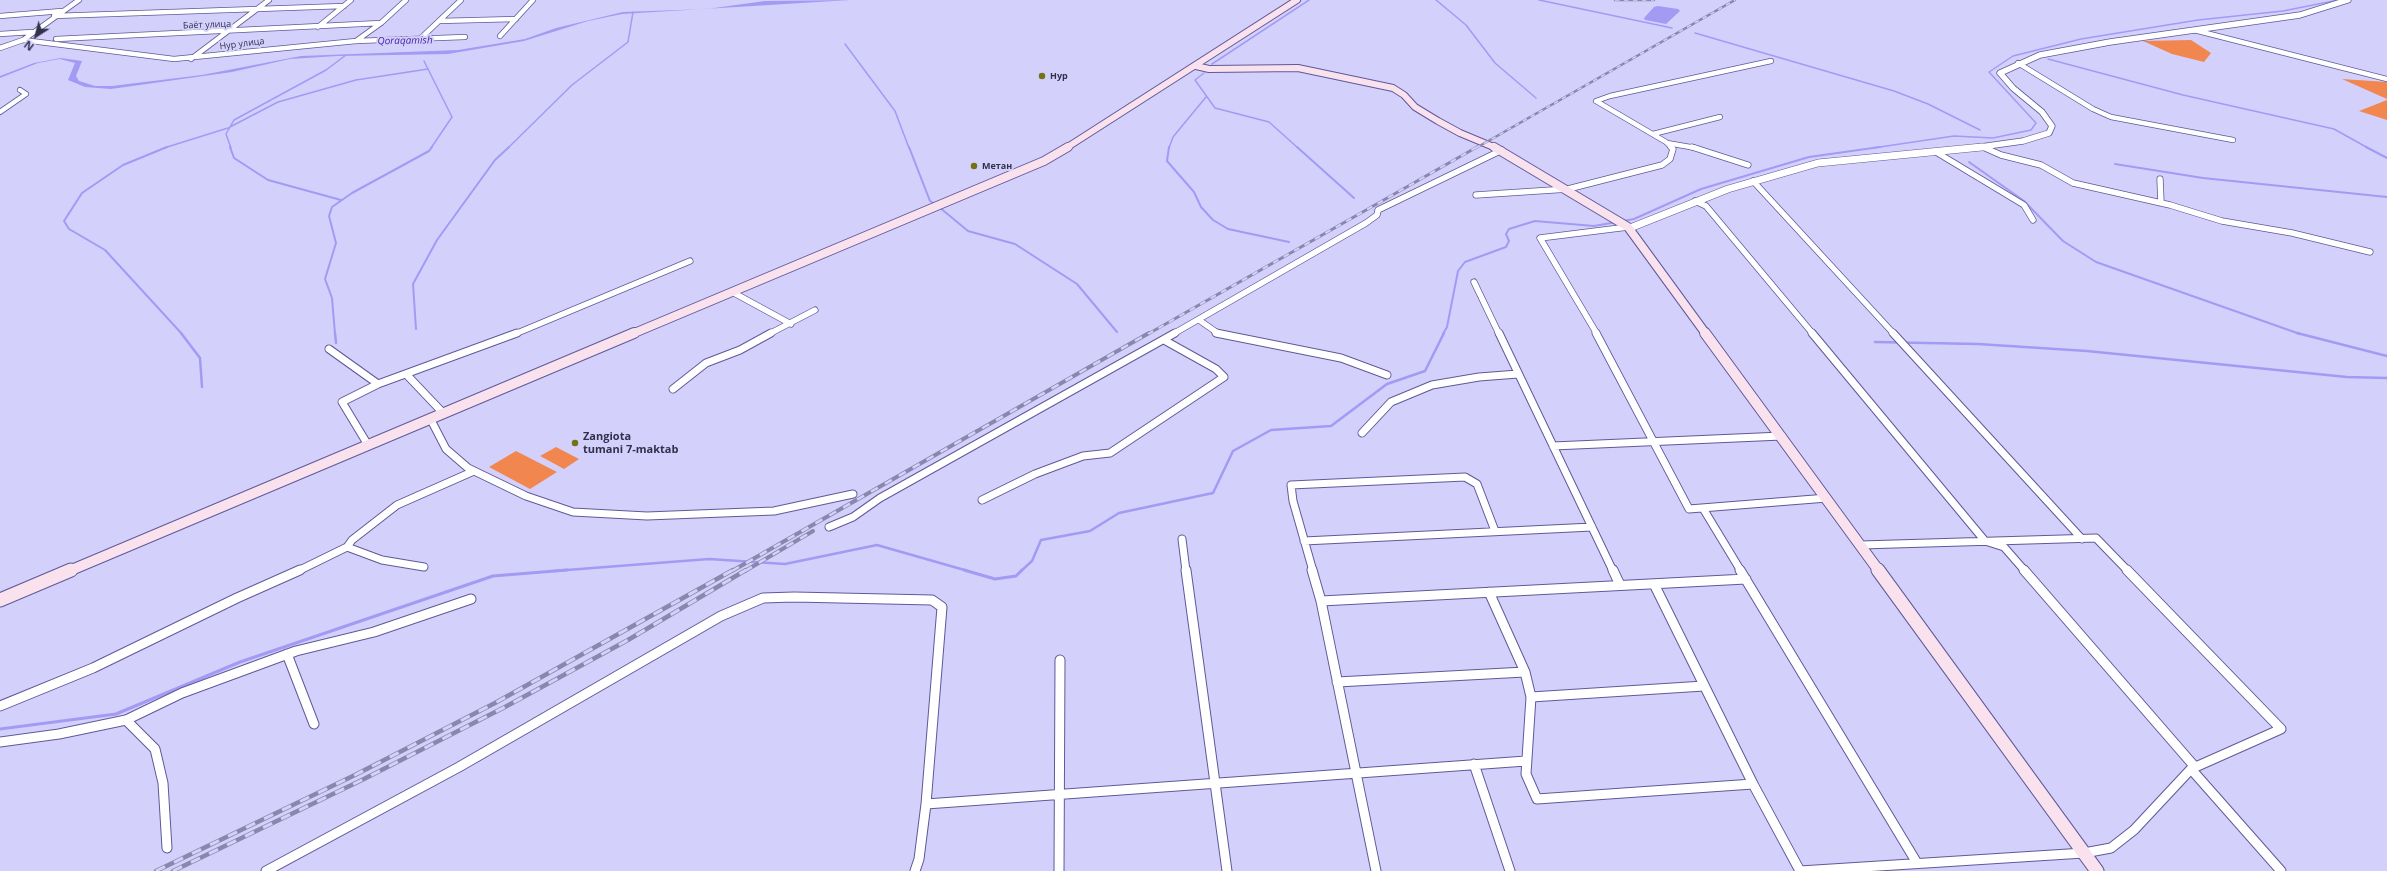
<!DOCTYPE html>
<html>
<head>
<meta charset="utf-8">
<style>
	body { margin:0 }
	#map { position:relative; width:2387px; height:871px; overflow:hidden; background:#d3d1fc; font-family:"Open Sans",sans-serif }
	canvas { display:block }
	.north { position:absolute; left:16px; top:16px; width:40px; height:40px; -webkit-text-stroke:3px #d3d1fc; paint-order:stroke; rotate:216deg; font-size:11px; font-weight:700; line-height:16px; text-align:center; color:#32304c }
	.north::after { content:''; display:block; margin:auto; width:14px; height:18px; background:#32304c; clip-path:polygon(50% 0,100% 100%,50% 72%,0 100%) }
</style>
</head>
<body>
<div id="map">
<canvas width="2387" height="871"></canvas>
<div class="north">N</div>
</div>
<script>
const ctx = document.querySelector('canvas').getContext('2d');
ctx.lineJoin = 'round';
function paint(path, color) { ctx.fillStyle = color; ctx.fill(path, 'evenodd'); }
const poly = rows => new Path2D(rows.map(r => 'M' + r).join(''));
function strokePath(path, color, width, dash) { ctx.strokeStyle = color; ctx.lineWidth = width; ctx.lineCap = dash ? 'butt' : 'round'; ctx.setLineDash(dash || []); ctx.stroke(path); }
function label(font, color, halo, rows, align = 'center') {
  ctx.font = font + ' "Open Sans",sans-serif'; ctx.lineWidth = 4; ctx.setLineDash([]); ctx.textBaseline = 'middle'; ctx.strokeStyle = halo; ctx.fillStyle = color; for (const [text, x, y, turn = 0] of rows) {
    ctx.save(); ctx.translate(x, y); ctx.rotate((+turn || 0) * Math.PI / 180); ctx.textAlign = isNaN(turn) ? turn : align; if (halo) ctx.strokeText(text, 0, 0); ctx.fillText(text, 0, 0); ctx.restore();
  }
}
paint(poly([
	[2191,40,2211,53,2204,62,2172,54,2143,41],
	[2342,79,2387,82,2387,99],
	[2387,100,2387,120,2359,111],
	[556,447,579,459,564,469,540,456],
	[516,451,557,472,530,489,489,467]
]), '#f1874f');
paint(poly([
	[851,0,622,14,588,21,524,41,448,54,338,56,290,59,232,72,111,89,85,87,68,80,75,63,60,59,38,63,0,78,0,76,34,63,61,58,82,61,76,76,79,81,95,86,112,86,202,75,301,56,458,50,525,39,556,28,623,12,707,9,765,1],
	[1658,6,1678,9,1680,11,1666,24,1645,20,1644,18,1654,7]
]), '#a39af4');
strokePath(poly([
	[1436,0,1466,25,1495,63,1536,98],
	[1539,0,1672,28],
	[1695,33,1894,91,1928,104,1980,130],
	[845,44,895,111,909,148],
	[2048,59,2183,95,2334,129,2368,148],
	[424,61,452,117,431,148],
	[1212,64,1309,0],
	[1204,73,1195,80,1215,108,1269,122,1298,148],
	[164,148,228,128,278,102,356,80,428,69],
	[231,148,226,134,234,120,326,70,346,55],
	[508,148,572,85,628,42,633,12],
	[1169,148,1173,137,1206,97],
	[1873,148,1954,136,1993,138,2031,130,2036,123,1989,72,2013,56,2081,39,2198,20,2283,11,2338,0]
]), '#a39af4', 1.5);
strokePath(poly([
	[167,147,123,165,82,193,64,221,69,229,105,250,182,334],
	[230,147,234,158,268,180,341,200],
	[909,147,930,201,935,204],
	[1169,147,1167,161,1194,192,1201,207,1213,220,1228,229,1289,242],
	[1297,147,1354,198],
	[2366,147,2387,158],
	[1969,162,2024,201,2063,241,2096,262,2300,334],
	[2115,164,2203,178,2387,197],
	[939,207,968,231,1015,244,1077,284,1117,332],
	[1623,221,1634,219,1701,189,1809,157,1880,147],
	[416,329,413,284,437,240,495,160,509,147],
	[335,334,332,298,325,279,336,243,329,216,332,207,352,193,429,151,432,147],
	[1443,334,1447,327,1458,271,1465,262,1506,247,1509,241,1506,234,1509,229,1535,221,1594,226,1617,222]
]), '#a39af4', 2);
strokePath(poly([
	[181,333,200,358,202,387],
	[335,333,336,343],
	[2297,333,2387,356],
	[1875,342,1978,344,2087,351,2347,377,2387,378],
	[554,571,709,559,785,564,877,545,968,571],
	[1021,571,1032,561,1041,540,1090,531,1119,513,1213,493,1233,451,1271,430,1331,426,1387,384,1425,371,1444,333]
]), '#a39af4', 2.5);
strokePath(poly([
	[964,570,995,579,1016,576,1022,570],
	[0,729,116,714,240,662,493,576,567,570]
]), '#a39af4', 3);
const minorFar3 = poly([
	[0,16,62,11],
	[54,16,344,6],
	[439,21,516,19],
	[318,27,351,0],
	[2194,30,2387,79],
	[0,34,32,32],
	[500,36,533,0],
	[56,39,381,23],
	[420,39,461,0],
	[23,40,174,59,356,41,465,37],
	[356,41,381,23,406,0],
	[0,48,23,40,79,0],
	[191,59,269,0],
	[2018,63,2093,109,2111,117,2233,140],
	[0,112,26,94,20,90],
	[1653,134,1720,117],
	[1667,143,1696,148],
	[1982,146,1986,148],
	[1672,148,1666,142,1596,101,1610,96,1771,61]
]);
const minorFar2 = poly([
	[1692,147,1748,165],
	[1983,147,2001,155,2041,165,2073,183,2170,205,2222,221,2292,233,2370,252],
	[1936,152,2024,205,2033,220],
	[2160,179,2161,203],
	[1753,181,1894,334],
	[1476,195,1568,189,1662,165,1670,159,1673,149,1671,147],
	[1695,201,1706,206,1813,334],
	[1474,282,1499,334],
	[734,293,791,324],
	[1199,320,1219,334],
	[515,334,690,261],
	[769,334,815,310],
	[1173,334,1366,223,1377,215,1378,210,1502,150],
	[1597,334,1540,238,1628,227]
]);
const minorFar1 = poly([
	[1216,333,1341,358,1387,375],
	[1499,333,1613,571],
	[1596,333,1689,509,1827,498],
	[1812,333,1985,541,2004,547,2025,571],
	[1893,333,2082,539],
	[329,349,378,384],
	[406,374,444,414],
	[673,389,706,363,740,350,771,333],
	[431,420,446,449,468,468,526,496,573,512,647,516,774,511,853,494],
	[1362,433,1391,402,1432,385,1479,377,1518,374],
	[368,445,342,402,378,384,517,333],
	[1553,446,1782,436],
	[982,500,1035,474,1083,456,1110,453,1224,377,1216,369,1164,340],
	[1704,510,1741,571],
	[829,527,853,517,880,498,1175,333],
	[1182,539,1186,571],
	[1304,541,1592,527],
	[1861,545,2096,538,2128,571],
	[347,547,382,560,424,567],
	[298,571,347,547,352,540,397,505,474,471],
	[1313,571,1293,501,1291,485,1465,477,1477,484,1495,531]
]);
const minor = poly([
	[1186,570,1227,871],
	[1312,570,1321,601,1376,871],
	[1613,570,1620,585],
	[1740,570,1917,863],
	[2024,570,2195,767],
	[1654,584,1753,784,1800,871],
	[1489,592,1525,672,1531,697,1526,774,1537,799,1753,784],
	[1321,601,1746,579],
	[287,654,314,724],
	[1337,682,1525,672],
	[1531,697,1704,686],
	[0,706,93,668,237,598,300,570],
	[126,720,155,749,163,783,167,848],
	[0,742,59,734,126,720,182,693,296,651,374,632,471,599],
	[1474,764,1510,871],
	[2191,769,2281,871],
	[926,804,1526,761],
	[266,871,459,767,721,616,763,598,794,597,932,600,942,607,926,804,919,859,915,871],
	[1059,871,1060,660],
	[1800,871,2084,853,2111,848,2134,830,2191,769,2281,729,2127,570]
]);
const tertiaryFar1 = poly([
	[1973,148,2023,141,2049,133,2052,126,2042,112,2013,88,2000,73,2040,55,2110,42,2300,15,2348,0]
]);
const tertiary = poly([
	[1630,228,1728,189,1818,163,1982,147]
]);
const secondaryFar3 = poly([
	[1196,66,1209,69,1298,68,1393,88,1404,95,1415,107,1438,121,1460,133,1496,148],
	[1066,148,1297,0]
]);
const secondaryFar2 = poly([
	[1494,147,1628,227,1706,334],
	[632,334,1044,161,1068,147]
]);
const secondaryFar1 = poly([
	[1705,333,1879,571],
	[69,571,634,333]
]);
const secondary = poly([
	[1878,570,2097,871],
	[0,600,71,570]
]);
strokePath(minorFar3, '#5f5997', 6);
strokePath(minorFar2, '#5f5997', 7);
strokePath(minorFar1, '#5f5997', 9);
strokePath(minor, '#5f5997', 11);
strokePath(tertiaryFar1, '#5f5997', 7);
strokePath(tertiary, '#5f5997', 8);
strokePath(secondaryFar3, '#5f5997', 8);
strokePath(secondaryFar2, '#5f5997', 10);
strokePath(secondaryFar1, '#5f5997', 12);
strokePath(secondary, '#5f5997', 15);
strokePath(minorFar3, '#fff', 4.5);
strokePath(minorFar2, '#fff', 5.5);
strokePath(minorFar1, '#fff', 7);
strokePath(minor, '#fff', 9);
strokePath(tertiaryFar1, '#fff', 5.5);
strokePath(tertiary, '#fff', 7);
strokePath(secondaryFar3, '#f9e1ee', 6);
strokePath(secondaryFar2, '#f9e1ee', 8);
strokePath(secondaryFar1, '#f9e1ee', 10);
strokePath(secondary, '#f9e1ee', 13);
const railFar3 = poly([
	[1615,0,1654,0],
	[1476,148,1735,0]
]);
const railFar2 = poly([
	[1148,334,1477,147]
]);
const railFar1 = poly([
	[732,571,1149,333],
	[745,571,813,531]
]);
const rail = poly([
	[156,871,355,775,495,703,733,570],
	[173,871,362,780,505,707,628,640,746,570]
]);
strokePath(railFar3, '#8987ac', 2.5);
strokePath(railFar2, '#8987ac', 3);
strokePath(railFar1, '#8987ac', 4);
strokePath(rail, '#8987ac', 4.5);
strokePath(railFar3, '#d3d1fc', 1.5, [4.5]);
strokePath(railFar2, '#d3d1fc', 2, [6]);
strokePath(railFar1, '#d3d1fc', 2.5, [8]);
strokePath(rail, '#d3d1fc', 3, [10]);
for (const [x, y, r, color] of [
	[1042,76,4,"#757215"],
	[974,166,4,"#757215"],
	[575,443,4,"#757215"]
]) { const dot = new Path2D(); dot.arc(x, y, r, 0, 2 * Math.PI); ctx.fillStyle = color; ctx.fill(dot); strokePath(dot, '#d3d1fc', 1.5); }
label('9px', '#32304c', '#d3d1fc', [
	["Баёт улица",207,25,-2],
	["Нур улица",242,44,-7]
]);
label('bold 9px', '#32304c', '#d3d1fc', [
	["Нур",1050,76],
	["Метан",982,166]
], 'left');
label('italic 10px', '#451da1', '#d3d1fc', [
	["Qoraqamish",405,41,-1]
]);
label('bold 11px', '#32304c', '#d3d1fc', [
	["Zangiota",583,437],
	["tumani 7-maktab",583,450]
], 'left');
</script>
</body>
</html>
